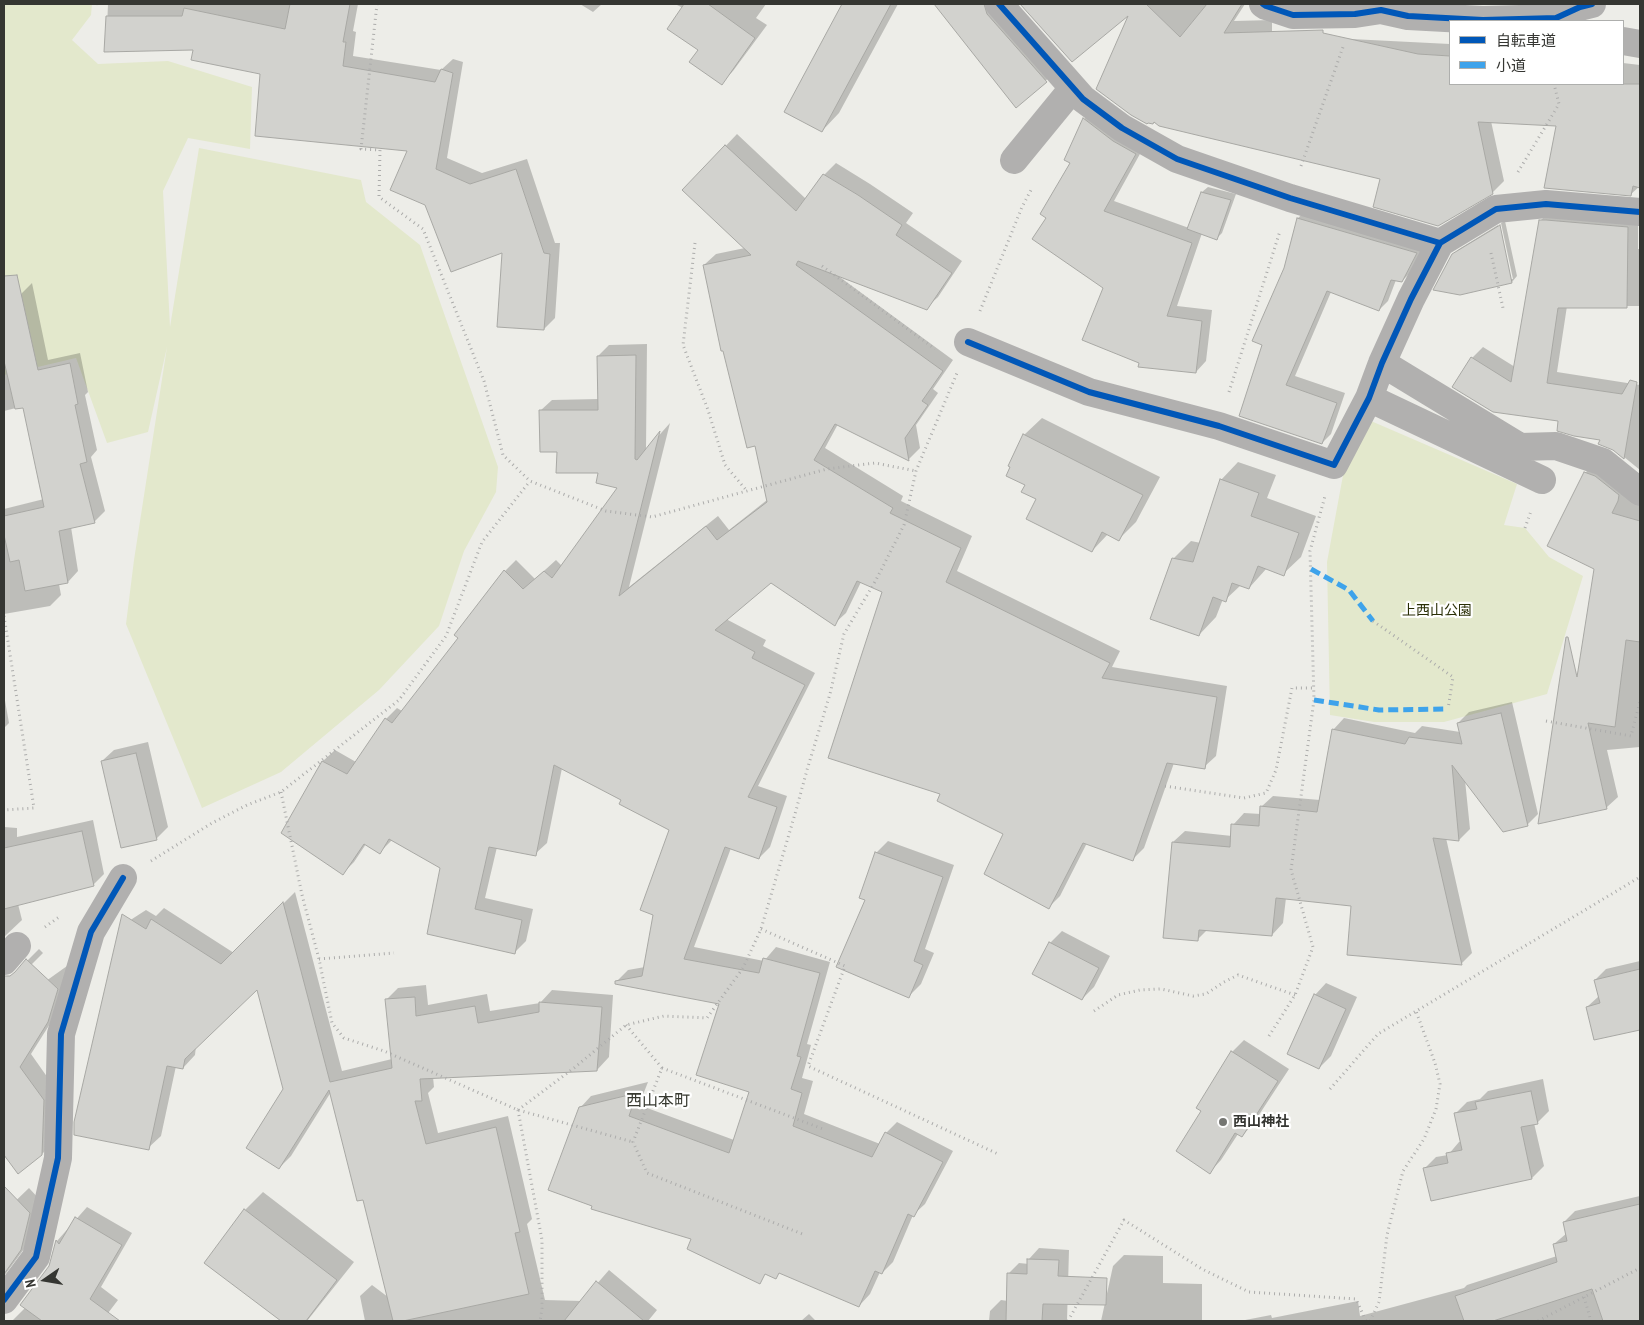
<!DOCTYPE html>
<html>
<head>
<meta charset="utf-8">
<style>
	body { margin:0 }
	#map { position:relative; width:1644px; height:1325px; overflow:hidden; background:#edede8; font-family:"PT Sans Narrow","Noto Sans JP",sans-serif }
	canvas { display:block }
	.frame { position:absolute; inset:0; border:5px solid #353632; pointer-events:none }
	.legend { position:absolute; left:1449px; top:20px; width:175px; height:65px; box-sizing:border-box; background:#fff; border:1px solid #aeafad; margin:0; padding:6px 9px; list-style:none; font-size:15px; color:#353632 }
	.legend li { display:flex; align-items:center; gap:10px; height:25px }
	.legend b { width:25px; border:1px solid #aeafad }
	.north { position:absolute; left:20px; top:1255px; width:50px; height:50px; -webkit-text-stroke:4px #fff; paint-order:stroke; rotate:257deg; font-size:14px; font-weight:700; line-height:20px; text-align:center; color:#353632 }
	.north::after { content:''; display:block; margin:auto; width:18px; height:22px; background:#353632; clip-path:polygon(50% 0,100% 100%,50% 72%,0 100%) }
</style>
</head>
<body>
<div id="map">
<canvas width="1644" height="1325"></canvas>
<div class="frame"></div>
<ul class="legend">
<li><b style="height:6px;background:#0057b8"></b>自転車道</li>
<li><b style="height:6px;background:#3ea3eb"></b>小道</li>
</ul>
<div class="north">N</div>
</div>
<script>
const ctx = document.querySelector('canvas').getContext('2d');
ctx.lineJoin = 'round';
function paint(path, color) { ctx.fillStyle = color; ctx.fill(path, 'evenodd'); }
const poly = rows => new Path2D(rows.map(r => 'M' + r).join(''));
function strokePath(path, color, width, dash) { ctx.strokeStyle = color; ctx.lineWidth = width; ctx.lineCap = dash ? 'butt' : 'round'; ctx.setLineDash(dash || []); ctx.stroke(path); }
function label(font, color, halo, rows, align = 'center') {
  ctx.font = font + ' "PT Sans Narrow","Noto Sans JP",sans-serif'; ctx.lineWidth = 4.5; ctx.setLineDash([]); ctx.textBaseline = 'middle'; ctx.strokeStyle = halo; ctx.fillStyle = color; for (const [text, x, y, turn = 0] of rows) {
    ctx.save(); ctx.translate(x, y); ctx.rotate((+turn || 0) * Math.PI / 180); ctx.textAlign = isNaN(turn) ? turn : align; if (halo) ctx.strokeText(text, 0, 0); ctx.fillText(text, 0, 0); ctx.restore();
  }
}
paint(poly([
	[4,4,92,4,91,15,72,40,98,64,168,61,252,87,250,149,188,138,163,191,170,327,199,148,361,180,366,202,420,245,498,467,496,492,464,551,439,626,379,690,281,772,202,808,126,624,134,560,167,347,148,432,107,443,76,358,4,375],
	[1371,421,1517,484,1504,525,1525,528,1549,557,1583,576,1547,694,1444,722,1374,722,1330,715,1327,562,1344,470]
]), '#e3e8cc');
paint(poly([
	[108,4,358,4,353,31,356,32,353,56,441,70,453,59,463,62,447,158,482,173,527,159,555,243,560,243,555,318,544,329,503,251,408,149,262,73,194,49,106,51],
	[580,4,602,4,593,12],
	[675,4,766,4,756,18,767,25,733,71,721,83,699,50,683,8],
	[843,4,898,4,839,113,822,131,786,111],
	[944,4,997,4,1058,70,1016,106,939,9],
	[1020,4,1245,4,1234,21,1272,20,1272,35,1450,44,1450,84,1623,84,1623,63,1640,65,1640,186,1631,194,1557,125,1491,121,1504,181,1492,193,1381,178,1131,12,1072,61],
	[1094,109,1146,143,1114,201,1189,228,1202,192,1208,187,1236,194,1222,233,1216,239,1202,233,1177,306,1212,310,1206,361,1196,372,1140,362,1104,288,1048,218,1072,163,1084,119],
	[737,134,806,199,824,175,836,163,870,184,913,213,906,223,962,261,938,297,926,308,837,275,953,360,933,389,938,393,916,425,920,448,909,459,838,424,825,448,903,496,901,501,972,536,957,571,1120,651,1112,667,1227,686,1216,756,1204,767,1174,763,1144,848,1133,859,1087,843,1060,896,1049,907,1004,834,942,794,884,591,861,582,846,613,834,624,771,581,726,619,766,640,763,646,815,673,758,786,787,796,770,847,759,858,731,848,694,947,764,961,776,947,830,962,807,1044,811,1045,802,1078,813,1081,804,1114,880,1144,886,1133,897,1122,953,1151,925,1204,913,1215,893,1262,882,1273,880,1272,870,1294,859,1306,580,1108,591,1096,648,1082,639,1105,734,1140,751,1091,720,1003,616,982,628,970,645,967,671,829,623,799,562,768,547,843,535,854,497,847,485,898,533,909,526,941,515,952,429,933,442,868,392,840,380,852,366,844,354,862,343,873,283,833,323,761,335,750,356,762,386,719,397,708,402,711,460,638,456,635,505,571,516,560,535,579,556,560,562,566,619,487,599,472,558,451,540,411,552,400,599,399,598,356,609,345,647,344,646,450,670,423,629,587,718,516,729,530,767,500,756,445,704,265,716,254,745,248,684,190],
	[1308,209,1426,243,1411,272,1402,281,1396,280,1388,301,1379,310,1331,292,1295,376,1345,393,1331,434,1322,443,1241,416,1285,269,1298,218],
	[1551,210,1638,216,1638,249,1640,249,1640,306,1567,306,1557,372,1640,385,1640,470,1602,439,1559,420,1472,358,1483,347,1515,367,1540,221],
	[1505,221,1517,276,1512,282,1453,255,1459,249,1498,225,1510,279,1513,279,1501,223],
	[32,283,48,360,80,353,88,392,85,395,97,450,91,457,105,511,94,522,71,527,78,571,68,582,59,584,61,595,50,606,4,614,4,509,44,499,24,406,4,411,4,323,22,293],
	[1042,418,1160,477,1136,522,1119,539,1108,534,1092,551,1037,498,1027,485,1024,435],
	[1238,462,1276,475,1267,498,1316,516,1301,557,1283,574,1267,568,1249,588,1241,585,1225,600,1223,599,1216,617,1199,635,1173,559,1191,541,1201,543,1221,480],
	[1596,462,1640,493,1640,747,1607,750,1618,797,1607,807,1539,822,1571,676,1578,677,1596,569,1585,473],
	[4,695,9,723,4,728],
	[1512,702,1538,814,1527,825,1465,780,1470,829,1459,840,1446,838,1472,953,1461,964,1352,905,1286,898,1283,923,1272,935,1207,930,1197,940,1173,842,1185,831,1232,836,1233,825,1244,813,1261,814,1261,807,1273,796,1320,800,1333,730,1344,718,1415,733,1422,726,1460,732,1458,723,1469,712],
	[148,742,168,827,156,839,102,761,114,750],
	[93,820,104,874,93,885,18,904,22,920,4,937,4,827,17,828,17,837],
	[888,841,954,865,925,949,934,953,921,984,909,996,867,899,876,853],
	[295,892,342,1071,392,1059,386,1000,398,988,426,985,428,1005,487,994,490,1011,540,1003,552,990,613,995,609,1057,597,1070,433,1077,434,1087,428,1093,438,1133,508,1116,532,1219,527,1224,545,1300,582,1301,609,1270,657,1310,648,1321,365,1321,360,1296,372,1285,388,1297,364,1198,331,1092,291,1156,279,1168,285,1090,258,987,196,1046,195,1055,183,1068,176,1066,161,1136,148,1148,120,932,132,919,146,910,156,916,164,908,234,953],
	[1062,931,1110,956,1094,987,1082,999,1034,973,1050,943],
	[39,949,43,953,32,964,21,967],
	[74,961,60,1008,31,1054,55,1088,54,1142,42,1154,18,1172,4,1152,4,1011],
	[1640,961,1640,1028,1594,1039,1587,1007,1599,996,1595,980,1606,969],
	[1326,983,1357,997,1331,1056,1319,1068,1315,995],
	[1244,1040,1289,1069,1253,1124,1242,1136,1238,1134,1221,1160,1210,1172,1203,1111,1232,1052],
	[1543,1079,1549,1111,1538,1122,1534,1123,1544,1166,1532,1178,1432,1200,1424,1169,1436,1157,1448,1155,1459,1142,1462,1141,1455,1114,1467,1102,1480,1099,1488,1091],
	[29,1188,41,1201,33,1237,4,1276,4,1212],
	[263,1192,354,1262,307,1321,283,1321,206,1262,245,1210],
	[1640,1196,1640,1321,1240,1321,1271,1315,1272,1318,1358,1301,1360,1316,1464,1288,1467,1285,1557,1256,1554,1244,1567,1233,1564,1222,1575,1211],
	[87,1207,132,1233,101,1287,118,1300,102,1321,12,1321,39,1294,50,1267,57,1241],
	[1039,1248,1069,1250,1067,1321,989,1321,990,1311,1001,1300,1008,1301,1008,1274,1019,1263,1029,1264,1029,1259],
	[1124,1255,1163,1256,1163,1283,1202,1284,1202,1321,1101,1321,1113,1266],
	[809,1314,816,1321,801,1321]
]), '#0003');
const building = poly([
	[290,4,350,4,343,42,346,42,343,66,435,82,441,69,453,73,436,169,470,184,516,169,544,253,550,254,544,330,497,327,502,253,451,272,425,205,390,190,407,151,255,136,260,74,191,60,193,50,104,52,106,16,182,16,184,8,285,29,290,4],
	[684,4,708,4,755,38,722,85,689,62,698,50,667,29,684,4],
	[842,4,891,4,822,132,784,112,842,4],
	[934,4,984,4,987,14,1047,82,1016,108,934,4],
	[1020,4,1146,4,1180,37,1207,4,1242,4,1224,33,1323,30,1323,33,1418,54,1450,56,1450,84,1640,84,1640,188,1633,186,1631,196,1544,188,1556,126,1478,122,1493,194,1438,226,1373,207,1380,179,1159,126,1154,122,1153,124,1148,123,1147,124,1131,115,1096,89,1128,16,1072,62,1020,4],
	[1083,118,1113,141,1136,154,1104,211,1192,243,1167,316,1202,321,1196,373,1138,367,1139,363,1082,340,1103,288,1032,239,1046,218,1040,214,1070,163,1064,160,1083,118],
	[725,145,796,211,823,174,858,195,902,225,896,235,952,273,927,310,798,261,796,265,943,371,922,401,928,405,905,438,909,461,835,424,814,460,893,508,890,513,961,548,946,582,1110,663,1102,678,1217,697,1205,769,1167,763,1133,861,1083,843,1049,909,984,874,1003,834,937,801,940,794,828,758,882,592,857,581,835,626,771,583,715,630,755,652,752,658,805,685,748,797,777,807,759,859,725,847,684,959,759,973,763,958,820,973,797,1056,801,1057,791,1089,802,1093,793,1126,872,1157,885,1132,943,1162,914,1217,908,1214,882,1274,875,1271,859,1307,779,1273,776,1279,765,1274,760,1284,687,1249,691,1239,591,1209,592,1206,548,1190,579,1107,637,1093,629,1116,729,1153,749,1092,696,1075,719,1004,615,984,615,981,642,976,653,915,640,910,669,830,619,804,621,800,554,765,536,856,489,847,475,909,522,920,515,954,427,934,440,868,389,839,380,854,364,844,343,875,281,833,322,761,347,774,385,718,392,723,458,638,454,635,504,570,523,589,544,571,552,578,617,488,596,483,598,473,556,473,557,452,540,452,539,410,598,410,597,356,636,355,635,459,637,460,660,431,619,596,706,526,717,540,767,502,755,446,747,448,723,351,721,351,703,265,751,255,682,190,725,145],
	[1201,192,1231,200,1217,240,1187,229,1201,192],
	[1297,218,1417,253,1402,282,1391,280,1379,311,1327,291,1286,385,1337,403,1322,444,1239,416,1262,345,1252,341,1284,268,1297,218],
	[1539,220,1546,220,1628,227,1627,308,1558,308,1547,383,1622,394,1630,380,1637,382,1624,459,1613,450,1598,444,1600,440,1574,436,1557,431,1558,421,1493,412,1452,387,1471,357,1511,382,1539,220],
	[1500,225,1512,283,1460,295,1433,290,1452,254,1500,225],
	[17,275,38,370,70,363,78,404,75,405,87,462,80,464,95,523,59,531,68,583,25,591,19,560,10,562,4,535,4,516,44,507,23,408,15,409,4,361,4,276,17,275],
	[1023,434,1143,495,1119,541,1102,532,1092,552,1026,519,1036,499,1021,492,1025,485,1006,476,1010,467,1008,466,1023,434],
	[1584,472,1595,476,1619,495,1618,501,1612,513,1640,521,1640,642,1626,640,1615,727,1588,723,1607,809,1538,824,1566,637,1568,637,1577,677,1594,569,1547,546,1584,472],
	[1220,479,1259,493,1251,516,1299,533,1284,576,1258,566,1249,589,1232,583,1226,602,1213,597,1199,636,1150,619,1172,558,1193,562,1220,479],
	[1501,713,1528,826,1503,832,1452,765,1459,841,1433,838,1462,965,1347,955,1351,906,1276,898,1272,936,1199,930,1198,941,1163,938,1172,842,1230,847,1231,824,1259,826,1260,806,1317,812,1332,729,1405,744,1409,737,1462,744,1457,723,1501,713],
	[136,753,157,840,121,848,101,761,136,753],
	[82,831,94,886,4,909,4,848,82,831],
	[875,852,943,877,914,961,923,965,909,998,836,967,865,900,859,898,875,852],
	[283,902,330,1082,392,1068,385,999,415,997,416,1016,475,1006,478,1023,539,1012,539,1002,602,1007,597,1071,420,1079,422,1101,415,1101,426,1144,496,1127,520,1232,515,1233,529,1294,403,1321,393,1321,363,1200,357,1201,329,1090,279,1169,246,1148,283,1089,257,990,185,1059,183,1069,167,1066,149,1150,74,1135,74,1122,122,914,146,929,151,919,221,964,283,902],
	[1049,942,1099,968,1082,1000,1032,974,1049,942],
	[26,959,58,989,48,1022,20,1067,44,1100,42,1155,18,1174,4,1155,4,976,10,976,15,972,26,959],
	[1640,969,1640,1030,1594,1040,1586,1007,1600,1003,1594,980,1640,969],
	[1314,994,1346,1009,1319,1069,1287,1054,1314,994],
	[1231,1051,1278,1081,1242,1137,1235,1133,1210,1174,1176,1151,1201,1111,1196,1108,1231,1051],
	[1531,1091,1538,1124,1521,1127,1532,1179,1431,1201,1423,1168,1448,1163,1446,1153,1462,1150,1454,1113,1477,1109,1475,1102,1531,1091],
	[4,1186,30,1213,21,1250,4,1274,4,1186],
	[1640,1204,1640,1321,1603,1321,1592,1289,1493,1321,1464,1321,1455,1296,1557,1262,1553,1244,1567,1241,1563,1222,1640,1204],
	[244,1209,337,1280,306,1321,281,1321,204,1263,244,1209],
	[75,1217,122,1245,90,1299,120,1321,42,1321,20,1305,49,1266,56,1240,59,1244,75,1217],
	[1027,1259,1059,1260,1058,1276,1107,1278,1106,1305,1043,1304,1042,1321,1006,1321,1007,1273,1027,1274,1027,1259],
	[596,1281,644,1321,564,1321,596,1281]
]);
paint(building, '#d2d2ce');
strokePath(building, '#a8a8a4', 1);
strokePath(poly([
	[98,4,99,8],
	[377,4,361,149,380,150,379,197,423,229,484,381,503,455,530,481,606,511,652,517,827,469,875,463,916,471],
	[1301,166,1343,47],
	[1518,172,1559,104,1554,84],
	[695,243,683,345,708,410,725,465,747,491],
	[1491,253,1503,308],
	[822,266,935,349],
	[980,311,1022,207,1031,190],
	[1229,392,1280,231],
	[1525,528,1531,511],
	[4,616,34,808,4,810],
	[1373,621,1453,677,1448,709],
	[1546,721,1631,736,1640,701],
	[1165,786,1244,798,1266,793,1276,770,1292,688,1312,688],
	[281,792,302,895,319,959,332,1023,344,1038,384,1051,518,1110,633,1142],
	[151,861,212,823,247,805,281,792,399,700,446,636,482,542,530,481],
	[45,927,59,917],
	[761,929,845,966,808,1066,998,1154],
	[319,959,394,953],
	[1094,1011,1118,995,1140,990,1161,989,1193,996,1206,994,1224,982,1238,975,1295,995],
	[626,1025,662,1068,633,1142,647,1173,805,1235],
	[1269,1036,1295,995,1313,947,1291,870,1314,700,1310,551,1325,496],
	[662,1068,823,1129],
	[1330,1089,1378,1034,1640,877],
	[518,1110,574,1068,626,1025,664,1016,707,1018,743,968,761,929,795,814,807,770,830,694,844,634,876,580,904,525,916,471,957,373],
	[518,1110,542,1240,542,1308,540,1321],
	[1584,1297,1591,1321],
	[1068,1321,1124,1220,1202,1269,1249,1292,1356,1299,1366,1321],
	[1370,1321,1379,1302,1387,1235,1403,1171,1424,1139,1436,1109,1440,1084,1435,1063,1416,1011],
	[1538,1321,1640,1268]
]), '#acacab', 3, [1, 4]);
strokePath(poly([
	[999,4,1083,99,1122,128,1177,159,1290,198,1440,243],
	[1263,4,1266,6,1293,15,1355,14,1381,10,1408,16,1483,20,1556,18,1580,7,1592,4],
	[1623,41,1640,44],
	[1014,160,1073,88],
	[968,342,1089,392,1219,426,1334,465,1369,398,1382,363,1411,299,1440,243,1496,209,1546,204,1640,212],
	[1382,363,1520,447,1556,446,1603,462,1640,492],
	[1369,398,1542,480],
	[4,961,17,946],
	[4,1300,36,1257,58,1158,61,1034,91,932,123,878]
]), '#b1b0af', 28);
strokePath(poly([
	[1311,569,1349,590,1373,621],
	[1314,700,1379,710,1448,709]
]), '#3ea3eb', 5, [10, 5]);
strokePath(poly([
	[999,4,1083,99,1122,128,1177,159,1290,198,1440,243],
	[1263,4,1266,6,1293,15,1355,14,1381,10,1408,16,1483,20,1556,18,1580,7,1592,4],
	[968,342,1089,392,1219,426,1334,465,1369,398,1382,363,1411,299,1440,243,1496,209,1546,204,1640,212],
	[4,1300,36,1257,58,1158,61,1034,91,932,123,878]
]), '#0057b8', 6);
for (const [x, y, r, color] of [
	[1223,1122,5,"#757672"]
]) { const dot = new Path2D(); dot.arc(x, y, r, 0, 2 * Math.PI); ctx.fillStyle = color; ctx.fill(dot); strokePath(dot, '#fff', 2); }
label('14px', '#2a2f06', '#fff', [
	["上西山公園",1437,611]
]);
label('bold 14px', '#353632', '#fff', [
	["西山神社",1233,1122]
], 'left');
label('16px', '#373930', '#fff', [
	["西山本町",658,1101]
]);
</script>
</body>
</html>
